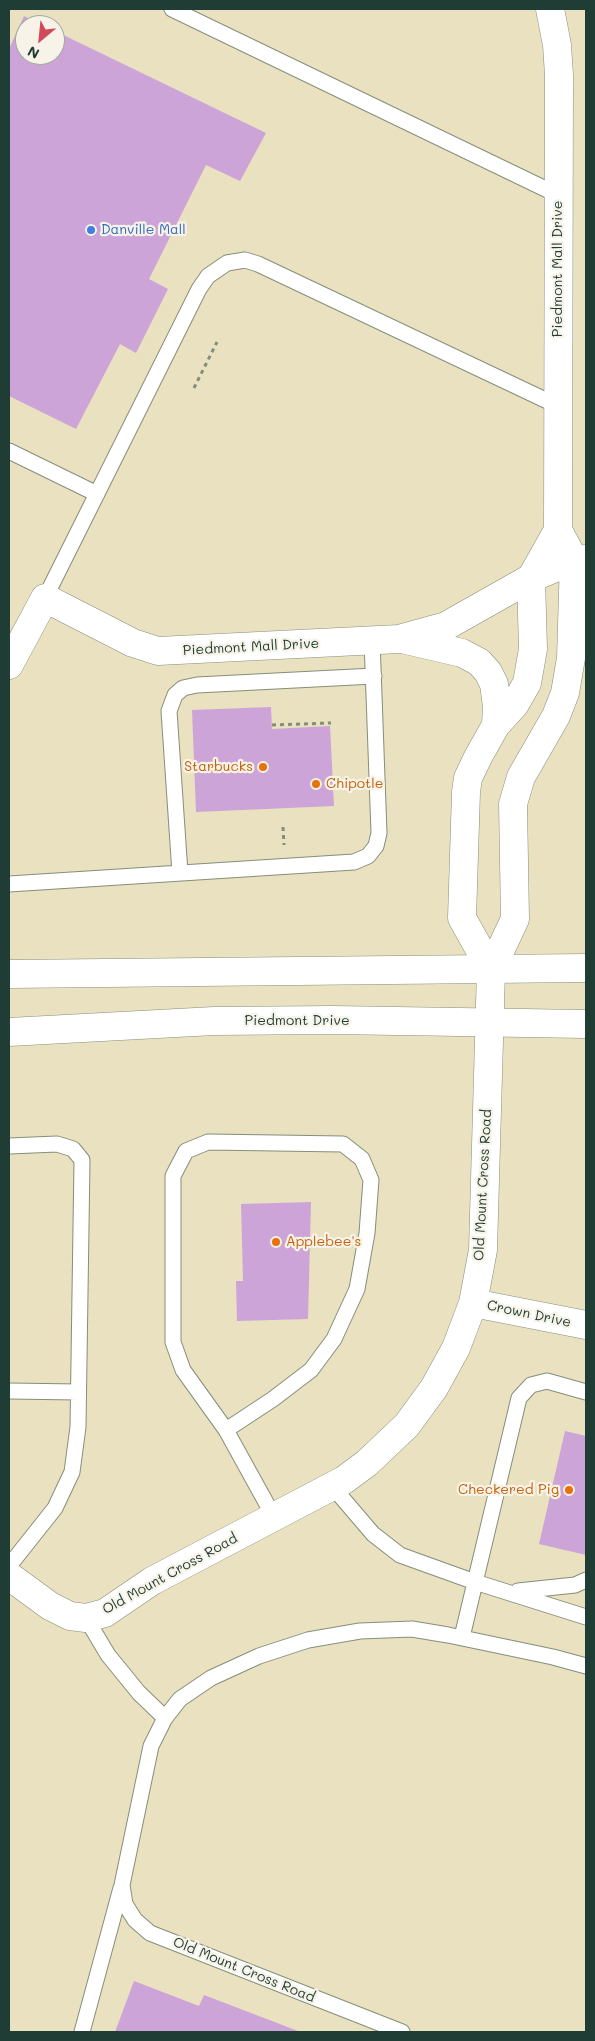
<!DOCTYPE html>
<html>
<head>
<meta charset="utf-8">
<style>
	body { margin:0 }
	#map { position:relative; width:595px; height:2041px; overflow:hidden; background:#e9e1bf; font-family:Mali,sans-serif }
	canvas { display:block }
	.frame { position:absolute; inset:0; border:10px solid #1f3d34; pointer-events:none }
	.north { position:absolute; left:15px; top:15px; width:50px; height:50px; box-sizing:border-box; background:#f7f3e8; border:1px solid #a1aaa0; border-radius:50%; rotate:208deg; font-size:14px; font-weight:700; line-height:20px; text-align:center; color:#1f3d34 }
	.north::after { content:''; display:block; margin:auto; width:18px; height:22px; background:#d1495b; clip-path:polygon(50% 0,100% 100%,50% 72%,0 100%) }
</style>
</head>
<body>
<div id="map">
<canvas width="595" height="2041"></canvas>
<div class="frame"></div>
<div class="north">N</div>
</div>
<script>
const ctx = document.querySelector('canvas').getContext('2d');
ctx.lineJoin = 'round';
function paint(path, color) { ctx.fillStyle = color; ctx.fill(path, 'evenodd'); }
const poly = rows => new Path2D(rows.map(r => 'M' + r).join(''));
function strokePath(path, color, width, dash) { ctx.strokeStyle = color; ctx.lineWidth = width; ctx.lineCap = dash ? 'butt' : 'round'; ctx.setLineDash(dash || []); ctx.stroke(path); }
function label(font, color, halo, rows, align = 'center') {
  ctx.font = font + ' Mali,sans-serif'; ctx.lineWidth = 4.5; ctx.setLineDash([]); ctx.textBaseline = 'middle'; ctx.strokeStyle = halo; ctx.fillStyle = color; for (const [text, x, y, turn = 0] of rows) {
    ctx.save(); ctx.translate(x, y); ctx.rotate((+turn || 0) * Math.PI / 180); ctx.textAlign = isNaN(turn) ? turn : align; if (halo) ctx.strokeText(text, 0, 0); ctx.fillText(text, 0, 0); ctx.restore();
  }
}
paint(poly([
	[24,16,42,25,25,25,25,55,55,55,55,31,266,133,240,181,206,165,149,279,168,289,136,353,120,344,76,429,9,396,9,49],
	[271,707,272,729,330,726,334,806,196,812,192,710],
	[311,1202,308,1319,237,1321,236,1281,243,1281,241,1204],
	[565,1431,586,1436,586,1555,539,1544],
	[134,1981,199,2006,204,1995,298,2031,115,2032]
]), '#cca4d7');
const lane = poly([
	[172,9,558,195],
	[9,451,97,494],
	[45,598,199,289,208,276,227,263,245,260,258,264,558,406],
	[180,873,169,711,175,695,183,688,197,685,374,676],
	[9,884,354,862,368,856,376,846,379,833,372,640],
	[9,1146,57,1144,73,1149,82,1160,78,1427,72,1472,55,1508,9,1566],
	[9,1391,78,1392],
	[226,1430,183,1370,173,1342,173,1176,186,1151,208,1142,343,1144,362,1159,371,1180,367,1233,357,1289,334,1339,311,1370,273,1399,226,1430,274,1517],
	[332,1486,373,1534,400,1555,475,1582,586,1617],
	[518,1591,575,1585,586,1580],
	[86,1618,108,1655,139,1693,165,1718],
	[462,1637,519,1398,531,1385,547,1381,586,1392],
	[82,2032,121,1888],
	[402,2032,150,1933,135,1920,125,1904,122,1885,151,1746,165,1718,180,1699,211,1678,259,1656,308,1640,360,1631,412,1629,448,1635,553,1657,586,1666]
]);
const street = poly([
	[550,9,557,45,559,75,558,530,574,560],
	[406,640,462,653,479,662,488,672,494,684,497,706,496,725],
	[9,665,45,598,133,643,158,651,399,639,446,626,531,578,574,560,586,559],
	[491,970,462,918,466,792,468,778,478,757,496,725,515,704,527,683,533,649,531,578,558,530],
	[473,1303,586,1325],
	[9,1576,50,1606,70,1616,86,1618,105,1613,152,1581,344,1480,367,1463,407,1425,434,1388,456,1348,473,1303,483,1250,491,970,515,919,513,804,521,777,556,716,565,693,571,658,574,560]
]);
const secondary = poly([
	[9,974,586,968],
	[9,1032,214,1021,333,1020,586,1024]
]);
strokePath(lane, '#848f7a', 17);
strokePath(street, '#848f7a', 29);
strokePath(secondary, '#848f7a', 29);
strokePath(poly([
	[194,388,217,342],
	[272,725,331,723],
	[283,827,284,845]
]), '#848f7a', 3, [4, 4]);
strokePath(lane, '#fff', 15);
strokePath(street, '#fff', 28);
strokePath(secondary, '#fff', 28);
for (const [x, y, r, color] of [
	[91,230,5,"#3f7fe0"],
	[263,767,5,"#e8710a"],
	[316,784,5,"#e8710a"],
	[276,1242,5,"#e8710a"],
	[569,1490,5,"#e8710a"]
]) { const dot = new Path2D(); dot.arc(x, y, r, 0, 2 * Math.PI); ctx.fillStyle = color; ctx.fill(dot); strokePath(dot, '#f7f3e8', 2); }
label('14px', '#366cbe', '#f7f3e8', [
	["Danville Mall",101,230]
], 'left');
label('14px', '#1f3d34', '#f7f3e8', [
	["Piedmont Mall Drive",558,269,-90],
	["Piedmont Mall Drive",251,647,-3],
	["Piedmont Drive",297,1021],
	["Old Mount Cross Road",483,1185,-87],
	["Crown Drive",529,1314,12],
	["Old Mount Cross Road",170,1574,-29],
	["Old Mount Cross Road",244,1970,22]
]);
label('14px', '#c56008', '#f7f3e8', [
	["Starbucks",253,767],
	["Chipotle",326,784,"left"],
	["Applebee's",286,1242,"left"],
	["Checkered Pig",559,1490]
], 'right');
</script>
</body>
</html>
